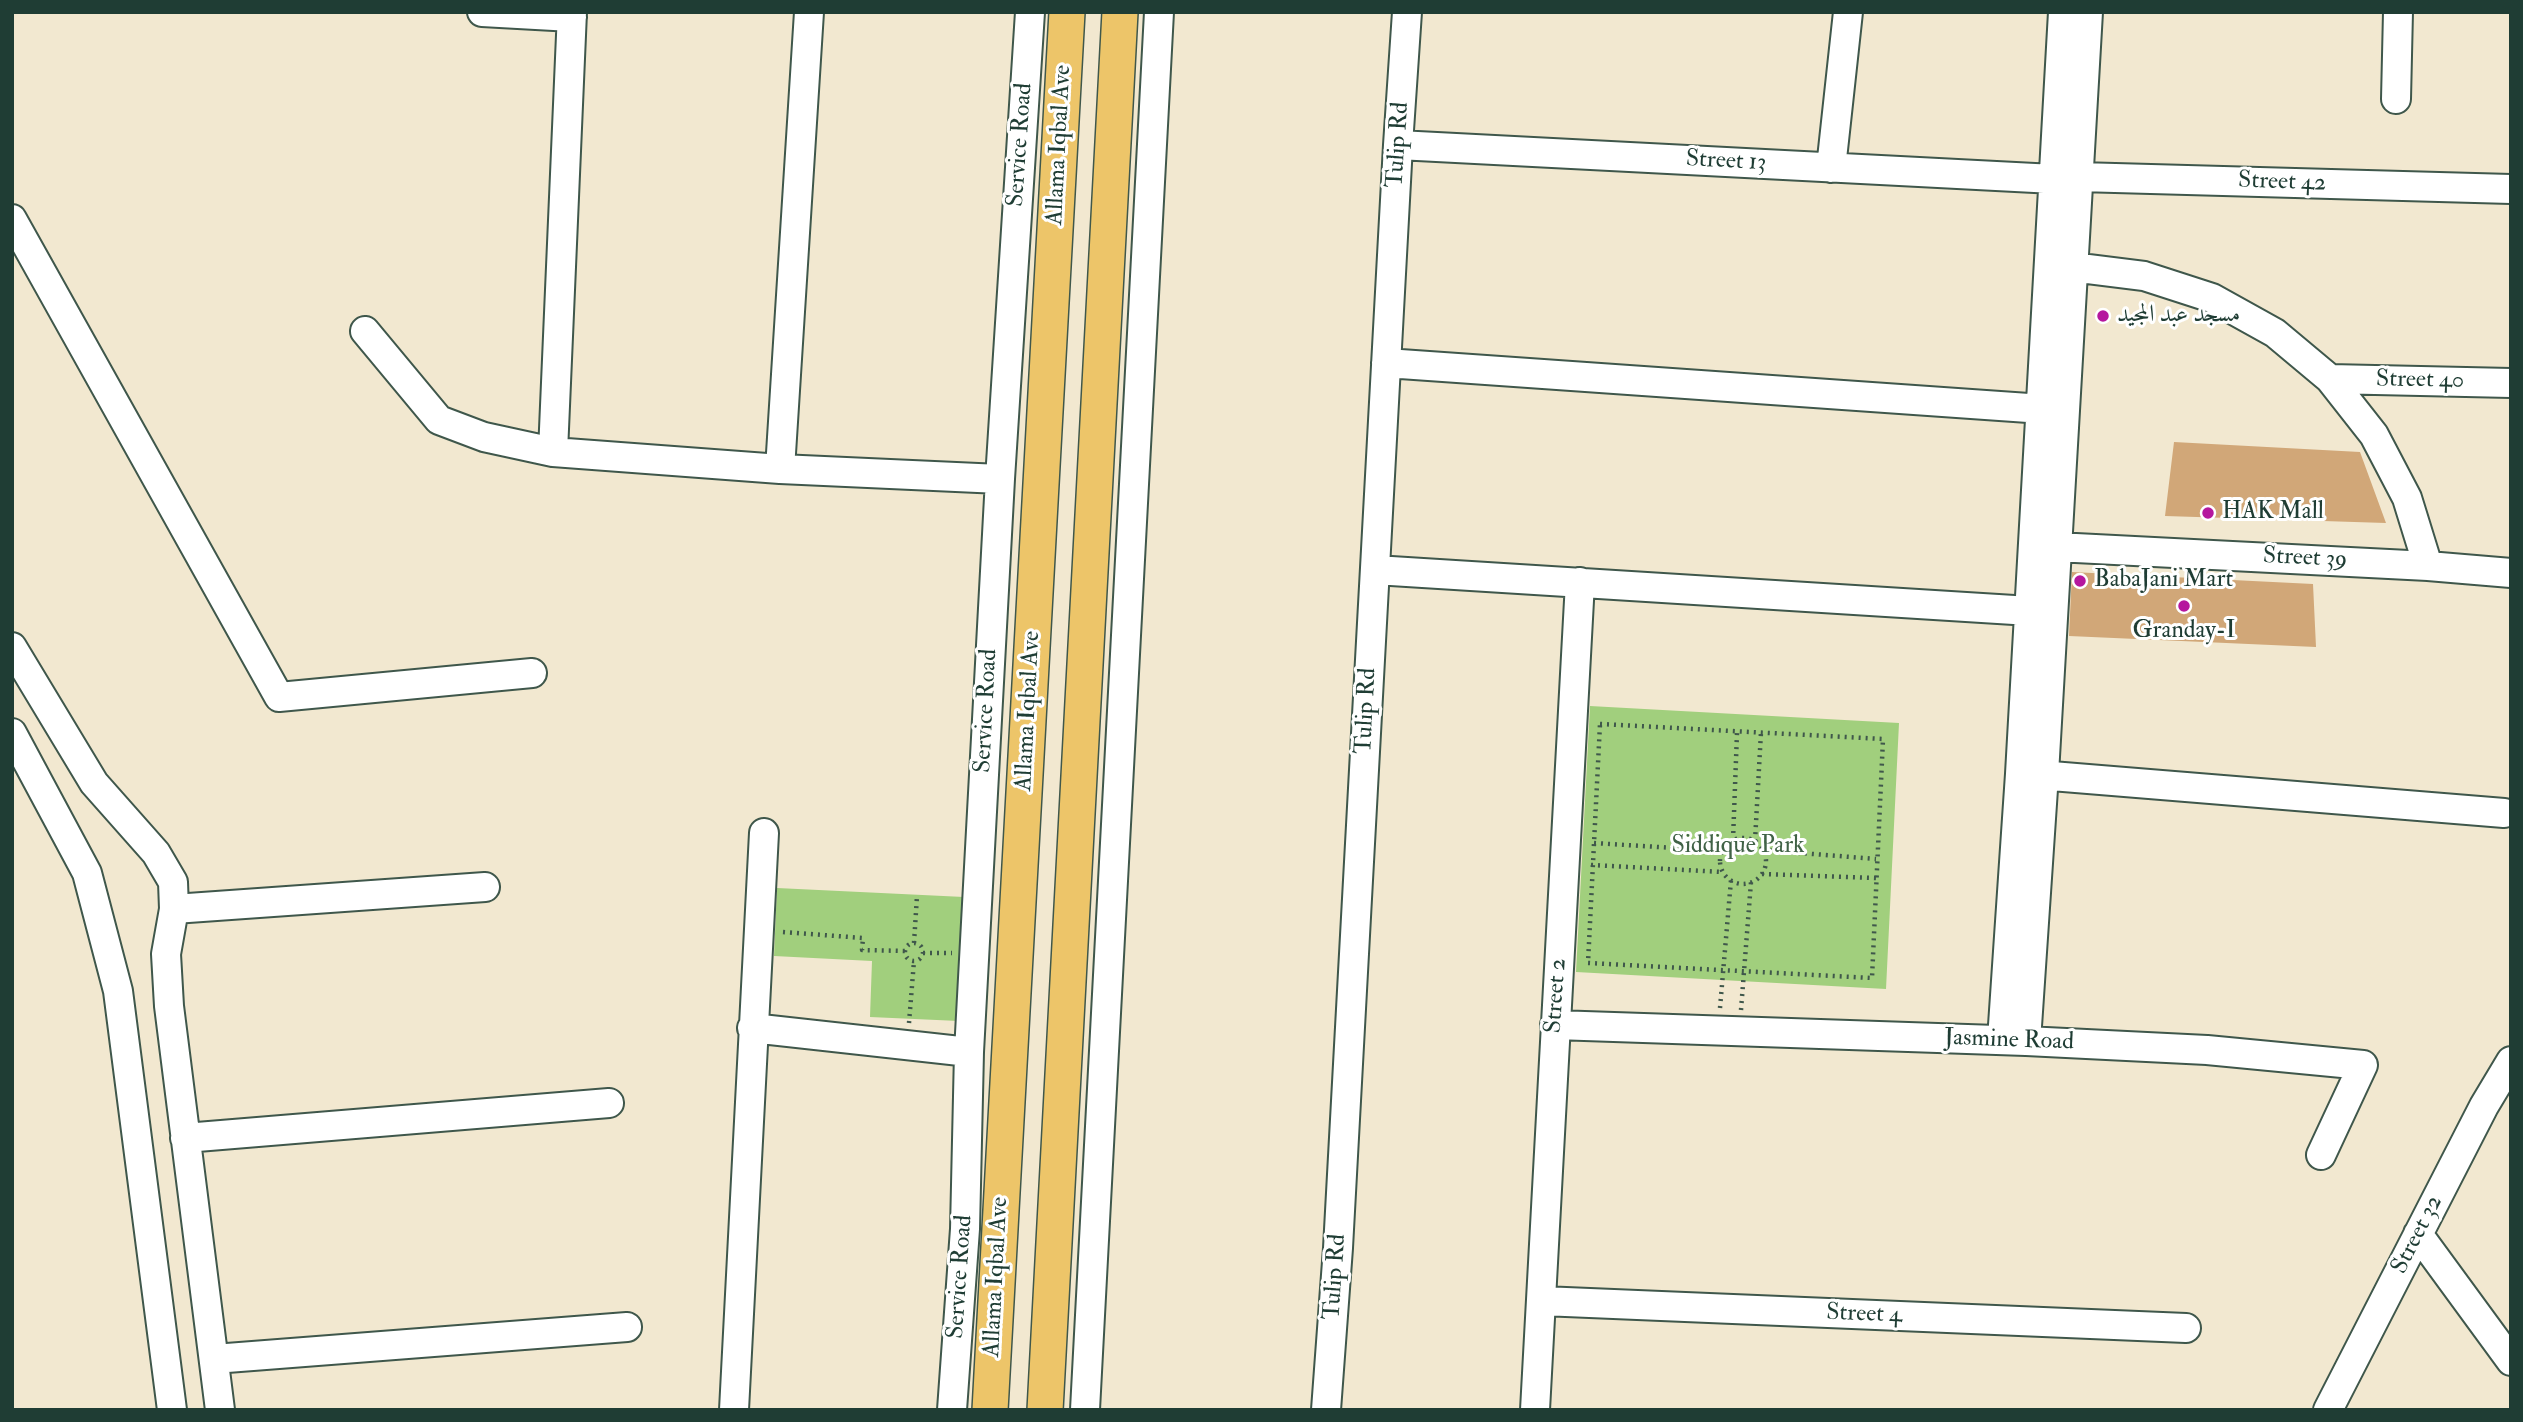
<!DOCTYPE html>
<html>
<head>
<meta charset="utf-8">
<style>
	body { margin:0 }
	#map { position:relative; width:2523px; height:1422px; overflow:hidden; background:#f2e8d0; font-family:"IM FELL Double Pica",serif }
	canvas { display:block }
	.frame { position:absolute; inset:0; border:14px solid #1f3d34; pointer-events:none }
</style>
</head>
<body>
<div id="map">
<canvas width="2523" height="1422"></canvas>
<div class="frame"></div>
</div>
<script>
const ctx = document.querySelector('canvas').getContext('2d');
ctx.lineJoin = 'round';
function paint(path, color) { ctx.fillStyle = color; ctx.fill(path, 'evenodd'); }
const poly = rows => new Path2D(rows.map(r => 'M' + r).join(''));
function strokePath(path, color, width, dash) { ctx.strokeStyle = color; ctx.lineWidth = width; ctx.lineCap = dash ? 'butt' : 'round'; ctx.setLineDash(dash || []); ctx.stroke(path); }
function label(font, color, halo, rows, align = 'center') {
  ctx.font = font + ' "IM FELL Double Pica",Amiri,serif'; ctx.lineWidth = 6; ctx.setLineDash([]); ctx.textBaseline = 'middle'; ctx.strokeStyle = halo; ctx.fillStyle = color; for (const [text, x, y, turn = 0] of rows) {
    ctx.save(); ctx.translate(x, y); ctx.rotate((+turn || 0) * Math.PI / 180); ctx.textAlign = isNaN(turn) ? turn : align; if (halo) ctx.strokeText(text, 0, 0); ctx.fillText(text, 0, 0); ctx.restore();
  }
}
paint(poly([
	[1590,706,1899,723,1886,989,1576,972],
	[777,888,964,897,959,1021,870,1017,872,961,774,956]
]), '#a1cf7d');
paint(poly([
	[2174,442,2360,452,2386,523,2165,516],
	[2072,572,2313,584,2316,647,2069,636]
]), '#d1a778');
const minor = poly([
	[482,12,572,17],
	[2396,99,2398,12],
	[1398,145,2054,179,2079,177,2511,189],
	[1831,168,1848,12],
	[12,219,279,697,532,673],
	[2072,267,2144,276,2212,298,2275,333,2330,379,2374,435,2407,498,2428,566],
	[365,331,439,420,484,437,553,452,780,469,1000,479],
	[1386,363,2057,410],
	[2330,379,2511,383],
	[553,452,572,12],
	[780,469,809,12],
	[2056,547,2428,566,2511,573],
	[1375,570,2046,612],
	[12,647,94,783,156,853,173,882,174,909,166,954,169,1006,220,1410],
	[12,733,87,873,118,991,172,1410],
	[2027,774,2504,813],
	[174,909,485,887],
	[1555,1025,2026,1041,2207,1050,2363,1065,2321,1155],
	[752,1028,969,1052],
	[2002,1040,2020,774,2063,12],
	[2026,1041,2044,774,2088,12],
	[185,1138,609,1103],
	[2418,1234,2511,1361],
	[1542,1301,2186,1328],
	[214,1359,627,1327],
	[734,1410,764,833],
	[952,1410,965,1229,969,1052,1000,479,1030,12],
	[1085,1410,1159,12],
	[1326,1410,1338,1248,1398,145,1407,12],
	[1535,1410,1580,582],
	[2328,1410,2484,1106,2511,1061]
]);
const major = poly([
	[990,1410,1067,12],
	[1045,1410,1120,12]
]);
strokePath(minor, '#3f574b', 32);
strokePath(major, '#3f574b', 38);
strokePath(poly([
	[1600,724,1883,739,1872,978,1588,963,1600,724],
	'1720 861a23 23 0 1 1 46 0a23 23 0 1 1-46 0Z',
	[1733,840,1737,733],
	[1755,841,1761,732],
	[1594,843,1722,851],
	[1763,850,1876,859],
	[1591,865,1723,872],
	[1762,874,1876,878],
	[783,932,863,938,862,950,905,951],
	[914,943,917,896],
	'905 952a9 9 0 1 1 18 0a9 9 0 1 1-18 0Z',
	[923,953,952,953],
	[1720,1008,1731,880],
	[1741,1010,1751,882],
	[909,1023,914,961]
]), '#3f574b', 4.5, [2, 5]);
strokePath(minor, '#fff', 28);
strokePath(major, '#edc569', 35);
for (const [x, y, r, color] of [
	[2103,316,7,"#b5179e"],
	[2208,513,7,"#b5179e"],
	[2080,581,7,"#b5179e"],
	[2184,606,7,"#b5179e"]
]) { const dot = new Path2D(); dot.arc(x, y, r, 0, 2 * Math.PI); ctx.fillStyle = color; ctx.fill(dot); strokePath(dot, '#fff', 2.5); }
label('24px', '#1f3d34', '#fff', [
	["Service Road",1021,145,-86],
	["Allama Iqbal Ave",1060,145,-87],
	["Tulip Rd",1399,145,-86],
	["Street 13",1726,162,3],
	["Street 42",2282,183,2],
	["Street 40",2420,381,1],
	["Street 39",2305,559,3],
	["Service Road",987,711,-87],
	["Allama Iqbal Ave",1029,711,-87],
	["Tulip Rd",1367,711,-87],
	["Street 2",1557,996,-86],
	["Jasmine Road",2009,1041,2],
	["Street 32",2418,1235,-63],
	["Service Road",961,1277,-86],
	["Allama Iqbal Ave",997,1277,-87],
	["Tulip Rd",1336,1277,-86],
	["Street 4",1864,1315,2]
]);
label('24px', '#1f3d34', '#fff', [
	["مسجد عبد المجید",2117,316],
	["HAK Mall",2222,513],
	["BabaJani Mart",2094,581],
	["Granday-I",2184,632,"center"]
], 'left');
label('24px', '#406246', '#fff', [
	["Siddique Park",1738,847]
]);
</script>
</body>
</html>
